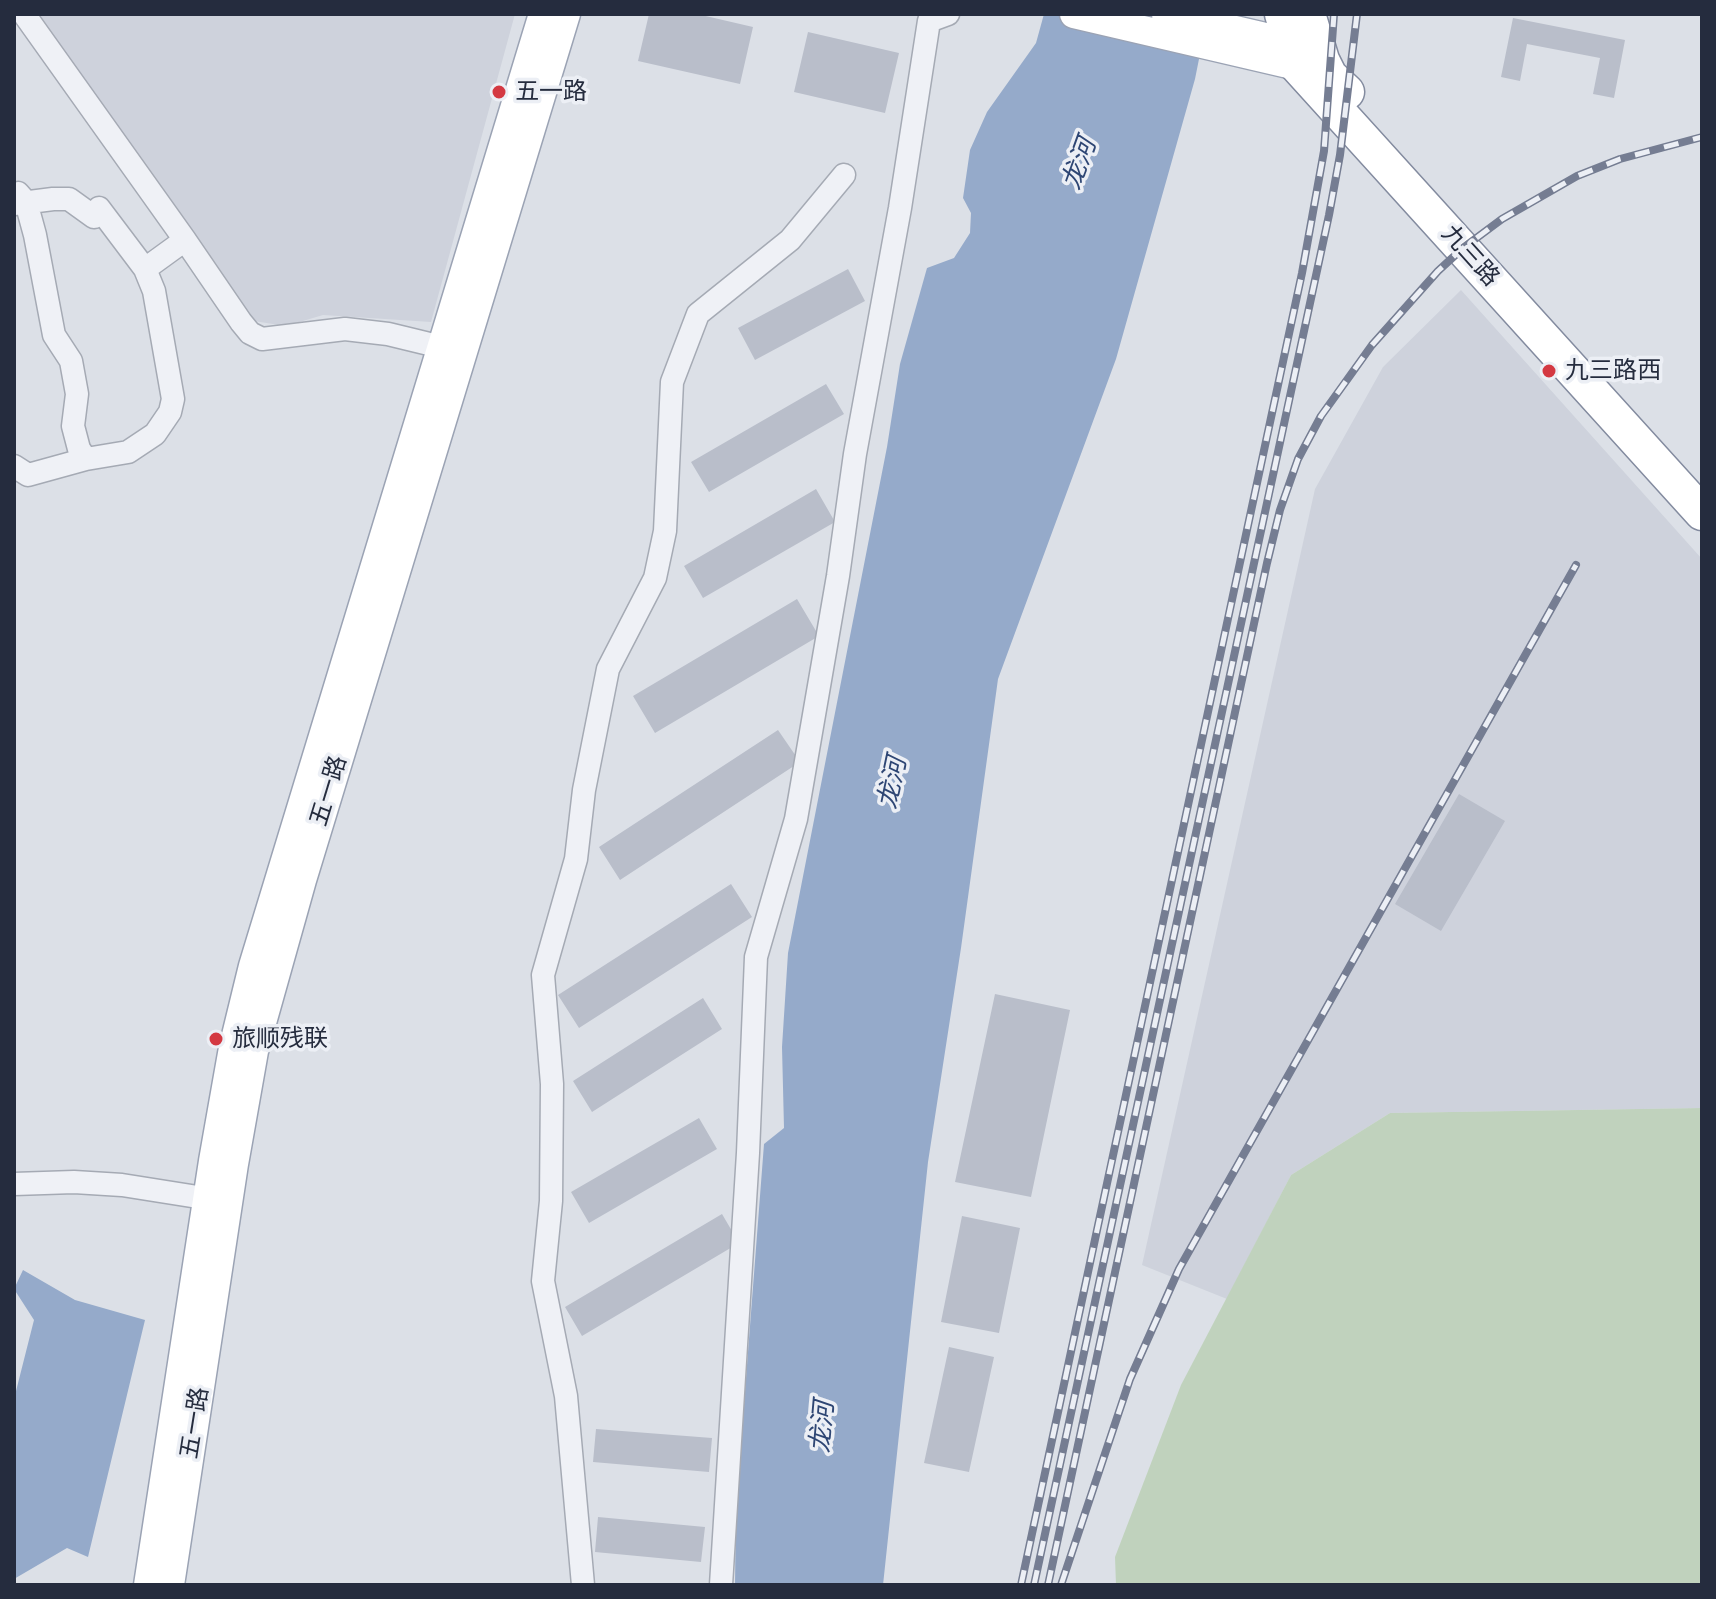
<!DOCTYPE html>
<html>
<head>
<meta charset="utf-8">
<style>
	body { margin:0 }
	#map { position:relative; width:1716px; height:1599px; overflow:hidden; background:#dce0e7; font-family:"Open Sans",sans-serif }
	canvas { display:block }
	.frame { position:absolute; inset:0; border:16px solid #252c3e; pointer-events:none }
</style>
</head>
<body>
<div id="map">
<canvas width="1716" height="1599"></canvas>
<div class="frame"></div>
</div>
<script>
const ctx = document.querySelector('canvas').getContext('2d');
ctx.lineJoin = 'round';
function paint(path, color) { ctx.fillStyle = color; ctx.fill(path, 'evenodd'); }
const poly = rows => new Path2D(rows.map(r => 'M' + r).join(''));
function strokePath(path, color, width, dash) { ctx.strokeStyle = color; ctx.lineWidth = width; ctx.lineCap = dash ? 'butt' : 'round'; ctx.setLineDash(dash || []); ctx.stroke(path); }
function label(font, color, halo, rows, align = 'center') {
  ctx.font = font + ' "Open Sans","Noto Sans SC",sans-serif'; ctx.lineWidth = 7; ctx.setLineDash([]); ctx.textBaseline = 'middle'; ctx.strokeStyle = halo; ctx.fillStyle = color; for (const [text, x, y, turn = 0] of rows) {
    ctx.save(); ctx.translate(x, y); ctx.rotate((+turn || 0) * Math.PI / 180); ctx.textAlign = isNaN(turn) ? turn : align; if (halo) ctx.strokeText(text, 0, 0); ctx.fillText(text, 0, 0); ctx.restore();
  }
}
paint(poly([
	[31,14,515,14,431,322,323,315,286,326,247,320],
	[1461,290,1702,559,1702,1108,1390,1113,1291,1175,1227,1299,1142,1265,1315,489,1383,367]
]), '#ced2dc');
paint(poly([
	[1702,1108,1702,1585,1116,1585,1115,1557,1181,1385,1291,1175,1390,1113]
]), '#c0d2bd');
paint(poly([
	[1044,14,1208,14,1195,79,1116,359,998,679,961,948,928,1162,883,1585,735,1585,736,1508,764,1144,784,1128,782,1047,788,953,887,447,900,364,927,268,954,258,970,233,971,213,963,198,970,150,987,112,1036,43],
	[23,1270,75,1300,145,1320,88,1557,67,1548,14,1579,14,1399,34,1320,14,1289]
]), '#95aaca');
paint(poly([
	[649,14,697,14,753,27,740,84,638,61],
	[1513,18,1625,40,1614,98,1593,94,1600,58,1527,44,1520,81,1501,77],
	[808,32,899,53,885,113,794,92],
	[848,269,865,301,755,360,738,328],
	[826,384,844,414,709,492,691,462],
	[816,489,835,522,703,598,684,566],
	[797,599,819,636,655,733,633,696],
	[778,730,800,762,620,880,599,847],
	[1459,794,1505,821,1441,931,1395,904],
	[731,884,752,917,579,1028,558,995],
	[995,994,1070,1010,1031,1197,955,1182],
	[703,998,722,1029,592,1112,573,1081],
	[699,1118,717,1149,589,1223,571,1192],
	[722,1214,739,1243,582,1336,565,1307],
	[962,1216,1020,1228,999,1333,941,1322],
	[949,1347,994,1357,969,1472,924,1463],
	[596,1429,712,1438,709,1472,593,1462],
	[598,1517,705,1527,701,1562,595,1552]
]), '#b9beca');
const minor = poly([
	[24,14,185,240],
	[18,193,26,202,35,235,54,335,71,361,77,394,73,426,79,449,86,459],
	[14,204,53,199,69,199,94,217,99,208,145,269,154,291,173,399,170,412,155,434,128,452,86,459,28,475,14,466],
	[145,269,185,240,241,322,250,333,262,339,345,329,388,334,458,351],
	[14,1184,74,1182,122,1185,223,1201],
	[583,1585,566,1396,543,1281,551,1201,552,1084,543,975,576,859,584,790,608,669,655,578,665,531,672,382,698,314,790,240,844,175],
	[721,1585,748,1153,756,957,796,819,838,576,855,454,900,208,929,21,948,14]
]);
const major = poly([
	[1074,14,1297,66],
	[1166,14,1308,47],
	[148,1585,213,1161,233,1048,253,966,543,14],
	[170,1585,234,1164,254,1051,302,880,566,14]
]);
const highway = poly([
	[1282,14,1297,66,1702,513],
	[1308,14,1322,60,1330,76,1347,92]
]);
strokePath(minor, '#a5aab4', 25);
strokePath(major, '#9ba3b4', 31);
strokePath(highway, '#838b9f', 37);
strokePath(minor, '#eff1f6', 22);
strokePath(major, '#fff', 28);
strokePath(highway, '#fff', 34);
const rail = poly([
	[1021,1585,1302,273,1324,151,1334,14],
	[1034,1585,1329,215,1340,155,1357,14],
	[1048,1585,1267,563,1280,510,1298,459,1321,416,1372,345,1438,271,1463,248,1502,219,1577,176,1620,159,1702,137],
	[1061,1585,1130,1379,1179,1269,1576,565]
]);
strokePath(rail, '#757d92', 8);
strokePath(rail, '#eceff5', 5, [15]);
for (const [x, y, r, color] of [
	[499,92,8,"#d43942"],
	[1549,371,8,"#d43942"],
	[216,1039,8,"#d43942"]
]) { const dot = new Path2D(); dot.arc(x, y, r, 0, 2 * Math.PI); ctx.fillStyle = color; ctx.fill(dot); strokePath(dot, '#eceff5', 3); }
label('24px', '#252c3e', '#eceff5', [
	["五一路",515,92],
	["九三路西",1565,371],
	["旅顺残联",232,1039]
], 'left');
label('24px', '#252c3e', '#eceff5', [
	["九三路",1470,256,48],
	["五一路",329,791,-73],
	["五一路",195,1423,-81]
]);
label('italic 26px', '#2e4674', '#eceff5', [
	["龙河",1080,164,-70],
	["龙河",893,783,-78],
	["龙河",823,1427,-85]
]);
</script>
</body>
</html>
